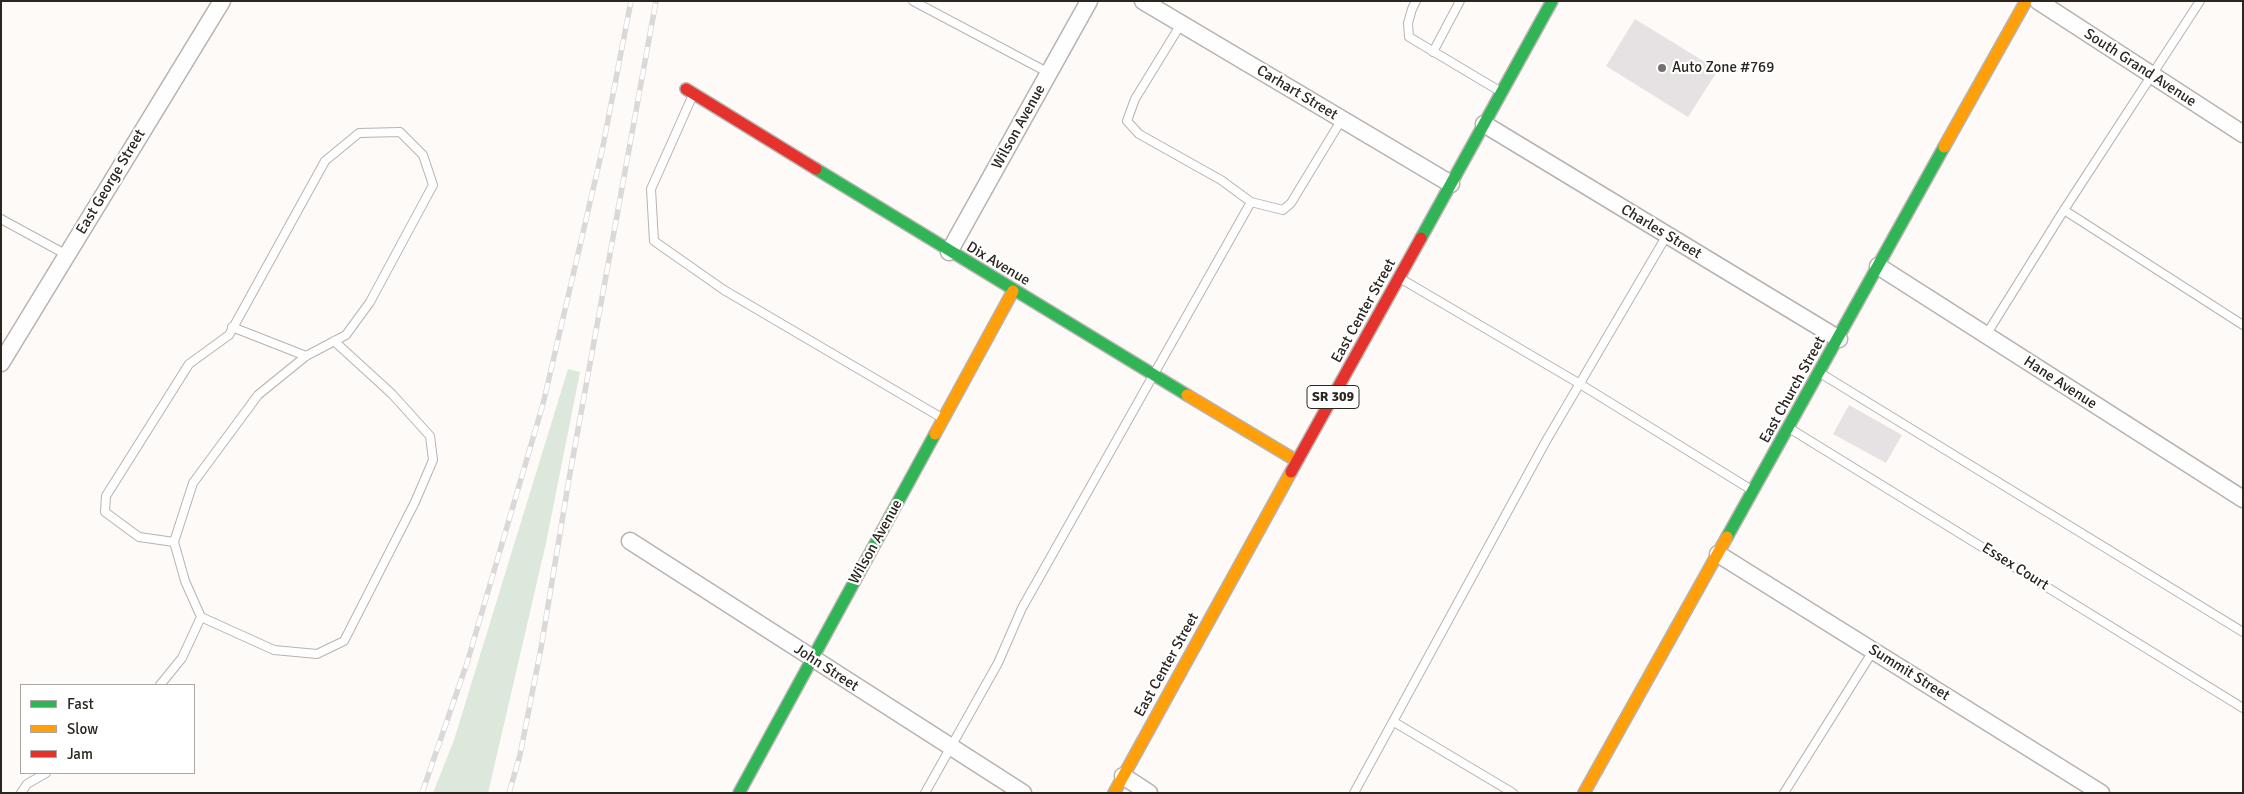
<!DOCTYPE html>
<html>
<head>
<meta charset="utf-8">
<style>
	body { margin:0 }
	#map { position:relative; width:2244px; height:794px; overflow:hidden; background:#fdfaf8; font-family:Signika,sans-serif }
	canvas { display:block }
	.frame { position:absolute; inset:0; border:2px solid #2b2620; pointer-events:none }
	.legend { position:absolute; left:20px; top:684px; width:175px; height:90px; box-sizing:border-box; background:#fff; border:1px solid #aaa8a6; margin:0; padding:6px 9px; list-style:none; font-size:15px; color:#2b2620 }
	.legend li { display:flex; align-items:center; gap:10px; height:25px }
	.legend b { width:25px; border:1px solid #aaa8a6 }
</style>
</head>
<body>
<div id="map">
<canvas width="2244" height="794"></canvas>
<div class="frame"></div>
<ul class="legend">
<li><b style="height:6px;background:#30b455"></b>Fast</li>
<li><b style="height:6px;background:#ff9f0a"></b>Slow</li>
<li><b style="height:6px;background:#e5322d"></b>Jam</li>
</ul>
</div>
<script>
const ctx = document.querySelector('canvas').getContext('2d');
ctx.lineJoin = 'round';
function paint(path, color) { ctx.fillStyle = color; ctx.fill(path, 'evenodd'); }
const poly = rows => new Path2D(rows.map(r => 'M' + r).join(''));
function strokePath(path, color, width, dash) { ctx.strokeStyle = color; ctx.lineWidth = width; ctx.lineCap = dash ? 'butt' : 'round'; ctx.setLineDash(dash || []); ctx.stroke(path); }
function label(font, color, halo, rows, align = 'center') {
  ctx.font = font + ' Signika,sans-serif'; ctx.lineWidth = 4.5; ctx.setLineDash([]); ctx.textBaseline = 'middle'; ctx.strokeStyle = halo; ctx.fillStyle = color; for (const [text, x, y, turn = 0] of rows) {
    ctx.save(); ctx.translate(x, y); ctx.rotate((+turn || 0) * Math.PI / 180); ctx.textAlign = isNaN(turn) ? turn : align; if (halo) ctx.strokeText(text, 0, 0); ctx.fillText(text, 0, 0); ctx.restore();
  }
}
paint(poly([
	[568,369,580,372,546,543,488,793,433,793,454,740]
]), '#dbe8db');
paint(poly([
	[1635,19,1718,70,1688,117,1606,66],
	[1849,405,1902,435,1886,463,1833,434]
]), '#e6e2e4');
const lane = poly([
	[913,1,1049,73],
	[1416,1,1412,9,1408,23,1409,37,1498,90],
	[1181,24,1135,99,1127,121,1139,134,1221,180,1251,202],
	[1433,52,1460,1],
	[692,97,651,189,654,241,724,290,942,418],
	[2064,210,2243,325],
	[1,219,67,255],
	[1403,280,1580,384,1750,489],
	[232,327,306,356],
	[1986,335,2064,210,2200,1],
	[1820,373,2243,632],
	[1789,428,2243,708],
	[201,617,274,650,317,654,344,641,415,502,433,460,430,436,392,394,334,341],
	[160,685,182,658,201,617,185,581,174,542,193,483,258,395,306,356,346,335,370,302,433,185,423,155,400,132,359,133,325,161,229,335,189,364,106,496,105,512,139,537,174,542],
	[1394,722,1513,793],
	[21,793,27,784,46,773],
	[925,793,998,663,1022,608,1251,202,1283,210,1291,203,1342,119],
	[1354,793,1546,441,1667,235],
	[1784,793,1873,651]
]);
const street = poly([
	[1143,1,1451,184],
	[2038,1,2243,134],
	[1484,124,1839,339],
	[949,252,1089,1],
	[1878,266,2243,499],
	[1,363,222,1],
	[630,541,1023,793],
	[1718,554,2101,793],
	[1123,776,1149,793]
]);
const fast = poly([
	[816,169,1187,395],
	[1421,238,1552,1],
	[1727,537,1944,147],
	[739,793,935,434]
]);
const slow = poly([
	[1944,147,2026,1],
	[1187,395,1297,461],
	[935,434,1013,291],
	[1114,793,1291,472],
	[1584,793,1727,537]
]);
const jam = poly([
	[686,89,816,169],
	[1291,472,1421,238]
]);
strokePath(lane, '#b7b3b0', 10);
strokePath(street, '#b7b3b0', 19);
strokePath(fast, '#b7b3b0', 14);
strokePath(slow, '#b7b3b0', 14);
strokePath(jam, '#b7b3b0', 14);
strokePath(lane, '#fffefe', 8);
strokePath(street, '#fffefe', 16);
strokePath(fast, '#30b455', 11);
strokePath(slow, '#ff9f0a', 11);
strokePath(jam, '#e5322d', 11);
const rail = poly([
	[422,793,467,663,543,404,602,151,631,1],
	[509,793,520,755,541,648,569,479,656,1]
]);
strokePath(rail, '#dad9d8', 5.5);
strokePath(rail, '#fff', 4, [11]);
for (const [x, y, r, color] of [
	[1662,68,5,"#74706c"]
]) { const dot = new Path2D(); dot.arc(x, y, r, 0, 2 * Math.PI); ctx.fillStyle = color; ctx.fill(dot); strokePath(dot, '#fff', 2); }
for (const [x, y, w] of [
	[1333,397,52]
]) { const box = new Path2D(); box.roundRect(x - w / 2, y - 11.5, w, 23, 4); ctx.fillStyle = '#fff'; ctx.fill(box); strokePath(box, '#2b2620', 1); }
label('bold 14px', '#2b2620', null, [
	["SR 309",1333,397]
]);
label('15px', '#2b2620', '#fff', [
	["Auto Zone #769",1672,68]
], 'left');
label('15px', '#2b2620', '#fff', [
	["South Grand Avenue",2140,68,33],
	["Carhart Street",1297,93,31],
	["Wilson Avenue",1019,127,-61],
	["East George Street",111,182,-59],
	["Charles Street",1661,232,31],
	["Dix Avenue",998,264,31],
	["East Center Street",1364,311,-61],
	["Hane Avenue",2060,383,33],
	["East Church Street",1793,390,-61],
	["Wilson Avenue",876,542,-61],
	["Essex Court",2015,567,32],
	["East Center Street",1167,665,-61],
	["John Street",826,668,33],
	["Summit Street",1909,673,32]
]);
</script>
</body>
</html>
